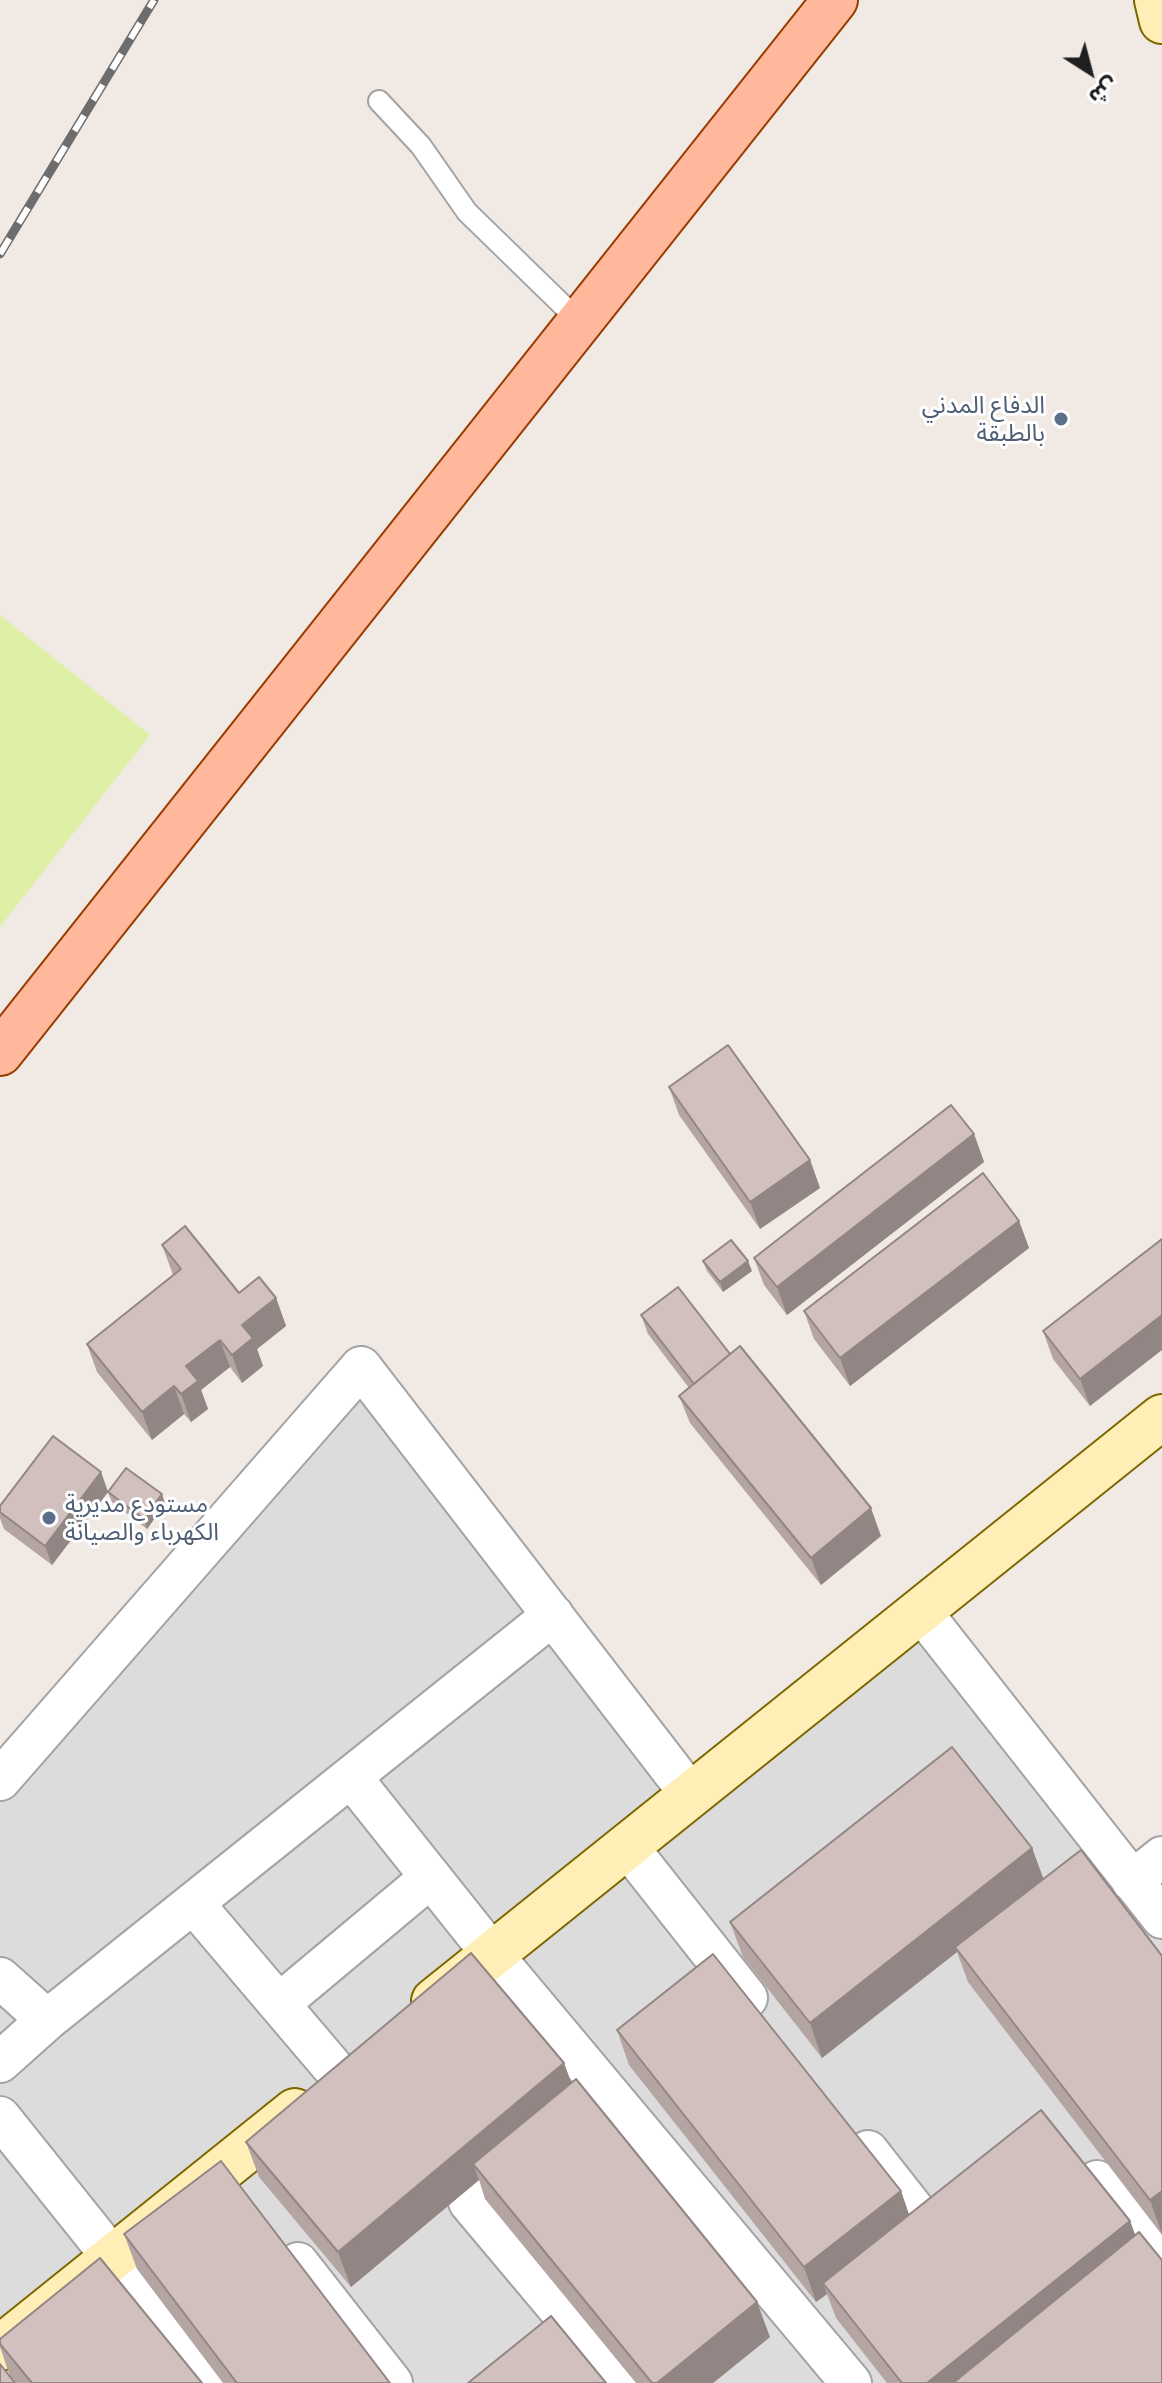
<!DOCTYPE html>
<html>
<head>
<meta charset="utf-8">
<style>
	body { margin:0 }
	#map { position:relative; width:1162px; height:2383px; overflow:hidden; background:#f1e9e4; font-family:"Golos Text","Noto Sans Arabic",sans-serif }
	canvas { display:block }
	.north { position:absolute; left:1050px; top:32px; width:80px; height:80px; -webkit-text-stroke:6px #fff; paint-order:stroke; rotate:144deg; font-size:22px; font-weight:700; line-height:32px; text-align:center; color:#1f1f1f }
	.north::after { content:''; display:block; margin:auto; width:28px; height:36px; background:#1f1f1f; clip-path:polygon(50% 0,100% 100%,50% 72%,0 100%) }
</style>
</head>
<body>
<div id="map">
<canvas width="1162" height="2383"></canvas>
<div class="north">ش</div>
</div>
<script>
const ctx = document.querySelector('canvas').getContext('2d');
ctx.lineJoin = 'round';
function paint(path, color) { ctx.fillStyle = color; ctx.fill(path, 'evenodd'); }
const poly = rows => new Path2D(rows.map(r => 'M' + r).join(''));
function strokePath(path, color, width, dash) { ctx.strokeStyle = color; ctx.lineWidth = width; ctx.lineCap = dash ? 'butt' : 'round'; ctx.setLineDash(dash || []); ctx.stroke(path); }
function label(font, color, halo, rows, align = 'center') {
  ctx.font = font + ' "Golos Text","Noto Sans Arabic",sans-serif'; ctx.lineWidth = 6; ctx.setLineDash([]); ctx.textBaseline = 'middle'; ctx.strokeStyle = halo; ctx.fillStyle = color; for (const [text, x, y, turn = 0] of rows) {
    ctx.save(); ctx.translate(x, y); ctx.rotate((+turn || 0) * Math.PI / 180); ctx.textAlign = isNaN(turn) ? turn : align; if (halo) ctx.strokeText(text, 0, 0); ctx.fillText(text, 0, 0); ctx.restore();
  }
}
paint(poly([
	[361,1367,690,1794,920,1610,1132,1880,1162,1856,1162,2383,0,2383,0,1780]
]), '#dddcdc');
paint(poly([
	[0,615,150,735,0,927]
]), '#deefa6');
const lane = poly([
	[379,101,421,146,467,212,580,322]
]);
const street = poly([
	[920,1610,1162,1918],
	[351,1777,492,1954,851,2383],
	[0,1780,361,1367,691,1795],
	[627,1846,747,1998],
	[1132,1881,1162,1857],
	[193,1903,340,2076],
	[0,1978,47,2020],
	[279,2004,431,1877],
	[0,2062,47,2020,553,1615],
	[0,2117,213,2383],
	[868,2151,930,2230],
	[525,2155,469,2202,621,2383],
	[1097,2181,1162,2262],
	[298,2263,392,2383]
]);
const secondary = poly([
	[1157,0,1162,21],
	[434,2001,1162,1417],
	[0,2348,295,2111]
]);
const primary = poly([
	[0,1053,835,0]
]);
strokePath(lane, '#a3a3a3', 24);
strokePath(street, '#a3a3a3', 44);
strokePath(secondary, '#7c6700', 48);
strokePath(primary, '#9a3c00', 48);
strokePath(lane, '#fff', 20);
strokePath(street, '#fff', 40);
strokePath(secondary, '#ffeeb5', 44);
strokePath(primary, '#ffb89b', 44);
const rail = poly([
	[0,254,154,0]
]);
strokePath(rail, '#6d6d6d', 9);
strokePath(rail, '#fff', 6, [18]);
paint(poly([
	[669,1087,810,1160,820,1188,760,1229,679,1115],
	[974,1134,984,1162,787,1315,764,1285,754,1258],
	[1019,1221,1029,1248,850,1386,814,1339,804,1311],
	[1162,1239,1090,1406,1053,1359,1043,1331],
	[162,1245,239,1293,276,1298,286,1326,257,1349,263,1366,242,1383,230,1367,201,1390,208,1409,191,1422,184,1414,152,1440,97,1372,87,1344,173,1275],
	[703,1261,752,1271,723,1292,707,1271],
	[641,1315,730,1354,881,1536,821,1585,690,1423,679,1396,689,1388,648,1334],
	[101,1472,108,1492,52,1565,4,1529,0,1518,0,1506],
	[108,1492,165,1504,147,1529,112,1502],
	[1032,1848,1043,1879,1162,1956,1162,2235,968,1982,957,1952,822,2058,743,1957,730,1922],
	[617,2030,901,2191,909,2215,1130,2221,1135,2235,1162,2383,887,2383,836,2318,827,2294,816,2302,629,2065],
	[564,2063,571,2083,770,2337,713,2383,636,2383,485,2199,479,2180,351,2287,259,2177,246,2142],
	[124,2234,390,2383,223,2383,137,2269],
	[0,2339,202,2383,16,2383,10,2376,0,2347]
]), '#b4a5a3');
paint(poly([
	[974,1134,984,1162,787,1315,777,1287],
	[810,1160,820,1188,760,1229,750,1202],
	[1019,1221,1029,1248,850,1386,840,1358],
	[748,1261,752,1271,723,1292,720,1282],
	[276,1298,286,1326,257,1349,263,1366,242,1383,232,1355,242,1325],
	[1162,1315,1162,1350,1090,1406,1080,1379],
	[220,1340,230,1367,201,1390,208,1409,191,1422,181,1394,186,1366],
	[174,1386,184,1414,152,1440,142,1412],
	[101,1472,108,1492,52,1565,45,1546],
	[162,1494,165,1504,147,1529,144,1519],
	[871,1508,881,1536,821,1585,811,1558],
	[1032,1848,1045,1883,955,1947,957,1952,822,2058,810,2023],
	[564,2063,577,2098,473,2164,479,2180,351,2287,338,2252],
	[901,2191,913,2226,823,2283,827,2294,816,2302,804,2267],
	[1162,2191,1162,2234,1150,2200],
	[1130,2221,1143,2256,984,2383,927,2383],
	[757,2302,770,2337,713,2383,657,2383]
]), '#928684');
const building = poly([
	[728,1045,810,1160,750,1202,669,1087,728,1045],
	[951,1105,974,1134,777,1287,754,1258,951,1105],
	[983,1173,1019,1221,840,1358,804,1311,983,1173],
	[185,1226,239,1293,259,1277,276,1298,242,1325,253,1338,232,1355,220,1340,186,1366,198,1381,181,1394,174,1386,142,1412,87,1344,181,1269,162,1245,185,1226],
	[1162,1239,1162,1315,1080,1379,1043,1331,1162,1239],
	[731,1240,748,1261,720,1282,703,1261,731,1240],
	[678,1287,730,1354,694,1384,641,1315,678,1287],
	[740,1346,871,1508,811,1558,679,1396,740,1346],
	[53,1436,101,1472,45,1546,0,1512,0,1506,53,1436],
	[126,1468,162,1494,144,1519,108,1492,126,1468],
	[952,1747,1032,1848,810,2023,730,1922,952,1747],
	[1081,1850,1162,1956,1162,2191,1150,2200,955,1947,1081,1850],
	[471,1953,564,2063,338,2252,246,2142,471,1953],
	[713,1954,901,2191,804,2267,617,2030,713,1954],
	[576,2079,757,2302,657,2383,652,2383,473,2164,576,2079],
	[1041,2110,1130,2221,927,2383,902,2383,823,2283,1041,2110],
	[221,2161,390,2383,237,2383,124,2234,221,2161],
	[1139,2232,1162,2260,1162,2383,953,2383,1139,2232],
	[100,2258,202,2383,32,2383,0,2344,0,2339,100,2258],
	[551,2316,606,2383,468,2383,551,2316],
	[0,2364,15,2383,0,2383,0,2364]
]);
paint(building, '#d1c0bd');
strokePath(building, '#928684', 2);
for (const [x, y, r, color] of [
	[1061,419,8,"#5c6f8a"],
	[49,1518,8,"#5c6f8a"]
]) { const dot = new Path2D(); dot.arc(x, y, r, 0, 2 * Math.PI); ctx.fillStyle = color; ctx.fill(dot); strokePath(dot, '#fff', 3); }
label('24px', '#4e5e75', '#fff', [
	["الدفاع المدني",1045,405],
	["بالطبقة",1045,433],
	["مستودع مديرية",65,1504,"left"],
	["الكهرباء والصيانة",65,1532,"left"]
], 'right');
</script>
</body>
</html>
